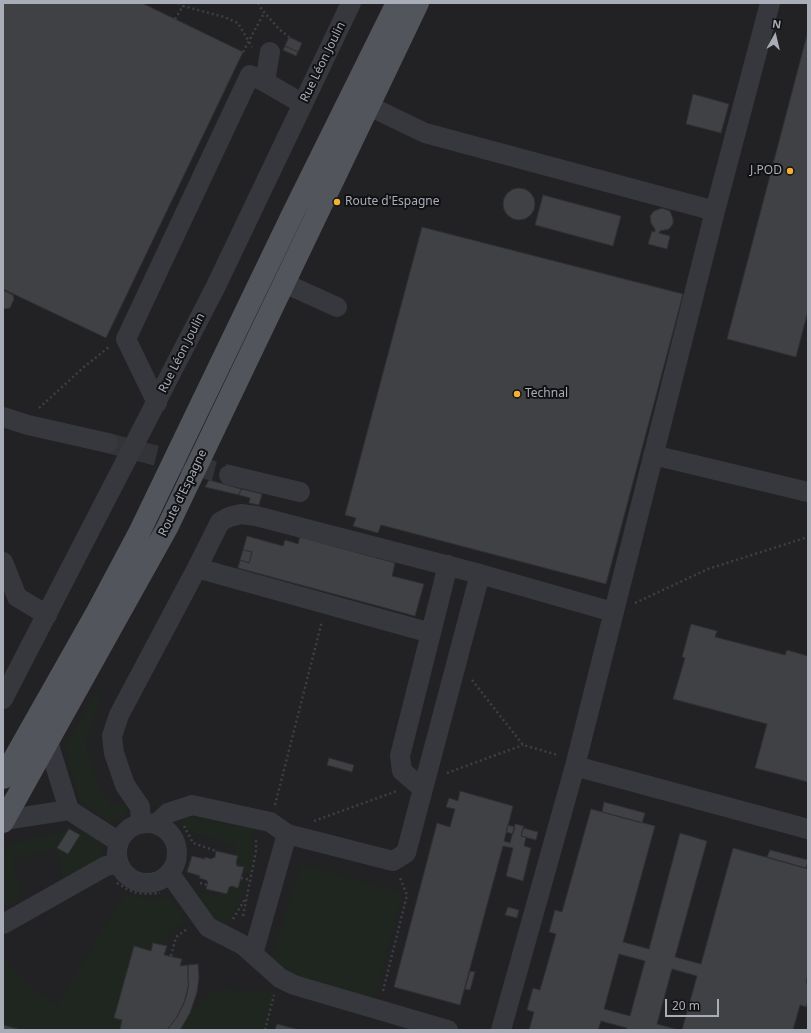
<!DOCTYPE html>
<html>
<head>
<meta charset="utf-8">
<style>
	body { margin:0 }
	#map { position:relative; width:811px; height:1033px; overflow:hidden; background:#161618; font-family:"Noto Sans",sans-serif }
	canvas { display:block }
	.frame { position:absolute; inset:0; border:4px solid #a8adb8; pointer-events:none }
	.north { position:absolute; left:755px; top:16px; width:40px; height:40px; -webkit-text-stroke:3px #111113; paint-order:stroke; rotate:8deg; font-size:11px; font-weight:700; line-height:16px; text-align:center; color:#a8adb8 }
	.north::after { content:''; display:block; margin:auto; width:14px; height:18px; background:#a8adb8; clip-path:polygon(50% 0,100% 100%,50% 72%,0 100%) }
	.scale { position:absolute; left:665px; top:999px; width:54px; height:18px; box-sizing:border-box; border:2px solid #a8adb8; border-top:0; padding-left:5px; font-size:12px; line-height:14px; white-space:nowrap; color:#a8adb8; -webkit-text-stroke:3px #111113; paint-order:stroke }
</style>
</head>
<body>
<div id="map">
<canvas width="811" height="1033"></canvas>
<div class="frame"></div>
<div class="north">N</div>
<div class="scale">20 m</div>
</div>
<script>
const ctx = document.querySelector('canvas').getContext('2d');
ctx.lineJoin = 'round';
function paint(path, color) { ctx.fillStyle = color; ctx.fill(path, 'evenodd'); }
const poly = rows => new Path2D(rows.map(r => 'M' + r).join(''));
function strokePath(path, color, width, dash) { ctx.strokeStyle = color; ctx.lineWidth = width; ctx.lineCap = dash ? 'butt' : 'round'; ctx.setLineDash(dash || []); ctx.stroke(path); }
function label(font, color, halo, rows, align = 'center') {
  ctx.font = font + ' "Noto Sans",sans-serif'; ctx.lineWidth = 4; ctx.setLineDash([]); ctx.textBaseline = 'middle'; ctx.strokeStyle = halo; ctx.fillStyle = color; for (const [text, x, y, turn = 0] of rows) {
    ctx.save(); ctx.translate(x, y); ctx.rotate((+turn || 0) * Math.PI / 180); ctx.textAlign = isNaN(turn) ? turn : align; if (halo) ctx.strokeText(text, 0, 0); ctx.fillText(text, 0, 0); ctx.restore();
  }
}
paint(poly([
	[3,3,808,3,808,1030,3,1030]
]), '#222225');
paint(poly([
	[98,689,100,702,89,731,86,746,98,786,111,805,129,802,128,809,122,819,111,822,103,819,102,815,80,802,64,749],
	[196,812,253,828,254,850,250,874,243,872,244,867,237,866,236,862,238,856,234,855,235,845,191,832,177,816],
	[69,829,79,829,98,840,103,848,102,859,63,879,57,848,12,861,23,896,3,908,3,857,10,844],
	[301,864,403,893,374,1000,288,977,271,961],
	[240,883,247,886,245,891,228,926,222,929,213,924,194,890,223,898,223,893,227,894,229,887,232,886,238,888],
	[125,893,143,899,169,897,186,921,169,934,167,946,153,943,151,951,134,946,114,1017,122,1020,120,1030,22,1030,3,1025,3,957,20,977,34,989,57,1005],
	[225,989,275,992,265,1030,180,1030,190,1013,203,1000,215,991]
]), '#1e261f');
const building = poly([
	[3,3,142,3,243,52,106,338,3,289,3,3],
	[808,31,808,311,796,357,727,339,808,31],
	[289,37,302,43,298,52,285,46,289,37],
	[285,46,298,52,296,56,283,50,285,46],
	[693,94,729,104,721,133,686,124,693,94],
	'503 204a16 16 0 1 1 32 0a16 16 0 1 1-32 0Z',
	[543,195,621,216,613,246,535,225,543,195],
	[662,208,670,211,673,219,673,224,669,229,660,231,659,233,670,236,667,249,648,244,652,231,655,232,655,229,651,223,650,216,654,211,662,208],
	[422,227,683,294,606,584,381,525,378,533,353,526,356,518,345,515,422,227],
	[3,290,13,295,14,299,10,308,5,309,3,308,3,290],
	[209,480,241,489,239,495,205,487,209,480],
	[241,489,262,494,259,505,249,503,250,498,239,495,241,489],
	[247,536,283,546,285,540,298,544,300,537,395,563,392,576,424,584,415,616,238,568,240,560,249,563,252,552,243,550,247,536],
	[243,550,252,552,249,563,240,560,243,550],
	[691,624,717,631,715,637,785,655,787,650,808,656,808,782,755,768,767,724,673,699,685,658,682,657,691,624],
	[329,758,354,765,352,772,327,765,329,758],
	[460,791,513,806,504,841,510,843,515,824,524,826,521,836,526,837,524,846,531,848,523,881,506,876,513,848,503,846,460,1005,394,987,437,823,450,827,455,809,446,807,449,798,458,801,460,791],
	[604,802,645,813,642,823,602,812,604,802],
	[591,809,655,826,623,942,649,949,680,833,707,841,675,957,701,964,733,848,808,869,808,975,806,983,808,983,808,1001,806,1007,800,1005,793,1030,682,1030,697,976,672,969,657,1024,679,1030,626,1030,627,1028,601,1021,598,1030,529,1030,534,1012,527,1010,533,988,540,990,556,934,549,932,555,910,562,912,591,809],
	[619,954,645,961,630,1016,604,1009,619,954],
	[508,825,515,827,513,834,506,832,508,825],
	[523,828,538,832,536,840,521,836,523,828],
	[69,829,80,835,68,854,57,848,69,829],
	[770,850,808,860,806,868,767,857,770,850],
	[216,851,238,856,236,862,237,866,244,867,238,888,232,886,229,887,227,894,206,889,208,882,206,880,199,878,200,876,187,872,192,856,205,859,205,857,211,859,215,857,216,851],
	[508,907,519,910,517,918,505,915,508,907],
	[153,943,167,946,164,955,182,959,180,966,188,965,188,983,189,983,184,1003,177,1017,167,1030,120,1030,122,1020,114,1018,134,946,151,951,153,943],
	[198,964,199,978,197,992,190,1013,180,1030,167,1030,177,1017,186,998,189,983,188,983,188,965,198,964],
	[470,971,475,972,470,990,465,989,470,971],
	[277,1024,300,1030,275,1030,277,1024],
	[3,1025,22,1030,3,1030,3,1025]
]);
paint(building, '#404145');
strokePath(building, '#303034', 1);
strokePath(poly([
	[108,443,229,475]
]), '#333438', 20, [20, 10]);
strokePath(poly([
	[178,3,183,6],
	[258,3,262,10,279,29,289,37],
	[175,19,183,6,224,17,238,23,252,47],
	[243,52,264,13],
	[39,408,84,367,109,347],
	[635,603,708,569,808,537],
	[472,680,523,745,558,755],
	[447,773,523,745],
	[275,805,322,621],
	[314,821,397,791],
	[184,826,193,843,216,851],
	[241,878,251,880],
	[117,883,127,889,137,893,148,894,160,893],
	[200,883,207,885],
	[243,916,256,851,256,838],
	[233,919,245,899],
	[171,956,176,937,187,929],
	[383,991,407,895,400,878],
	[265,1030,274,995]
]), '#3d3f44', 2.5, [2, 3]);
strokePath(poly([
	[270,52,265,82,303,104],
	[369,106,425,133,715,211],
	[284,283,337,307],
	[157,403,126,339,250,75,265,82],
	[3,417,28,425,108,443],
	[653,455,808,492],
	[229,475,300,492],
	[3,562,17,597,47,615],
	[197,568,431,633],
	[3,699,216,286,351,3],
	[48,742,69,810],
	[575,766,808,829],
	[423,789,402,771,400,756,448,565],
	[4,820,69,810,119,842],
	'117 853a30 30 0 1 1 60 0a30 30 0 1 1-60 0Z',
	[141,824,140,807,125,785,114,753,112,736,119,715,197,568,220,522,229,517,241,514,256,516,480,574,613,612],
	[156,824,168,813,192,805,270,822,287,834,393,861,406,853,480,574],
	[170,874,208,927,243,945,280,978,294,985,448,1030],
	[3,924,106,866,118,863],
	[253,954,287,834],
	[501,1030,575,766,715,211,770,3]
]), '#37383d', 20);
strokePath(poly([
	[3,778,97,612,139,533,293,213,397,3],
	[3,822,167,528,418,3]
]), '#53555c', 22);
for (const [x, y, r, color] of [
	[790,171,4,"#f2b134"],
	[337,202,4,"#f2b134"],
	[517,394,4,"#f2b134"]
]) { const dot = new Path2D(); dot.arc(x, y, r, 0, 2 * Math.PI); ctx.fillStyle = color; ctx.fill(dot); strokePath(dot, '#111113', 1.5); }
label('12px', '#a8adb8', '#111113', [
	["Rue Léon Joulin",323,62,-64],
	["Rue Léon Joulin",182,353,-63],
	["Route d'Espagne",183,493,-64]
]);
label('12px', '#a8adb8', '#111113', [
	["J.POD",782,171,"right"],
	["Route d'Espagne",345,202],
	["Technal",525,394]
], 'left');
</script>
</body>
</html>
